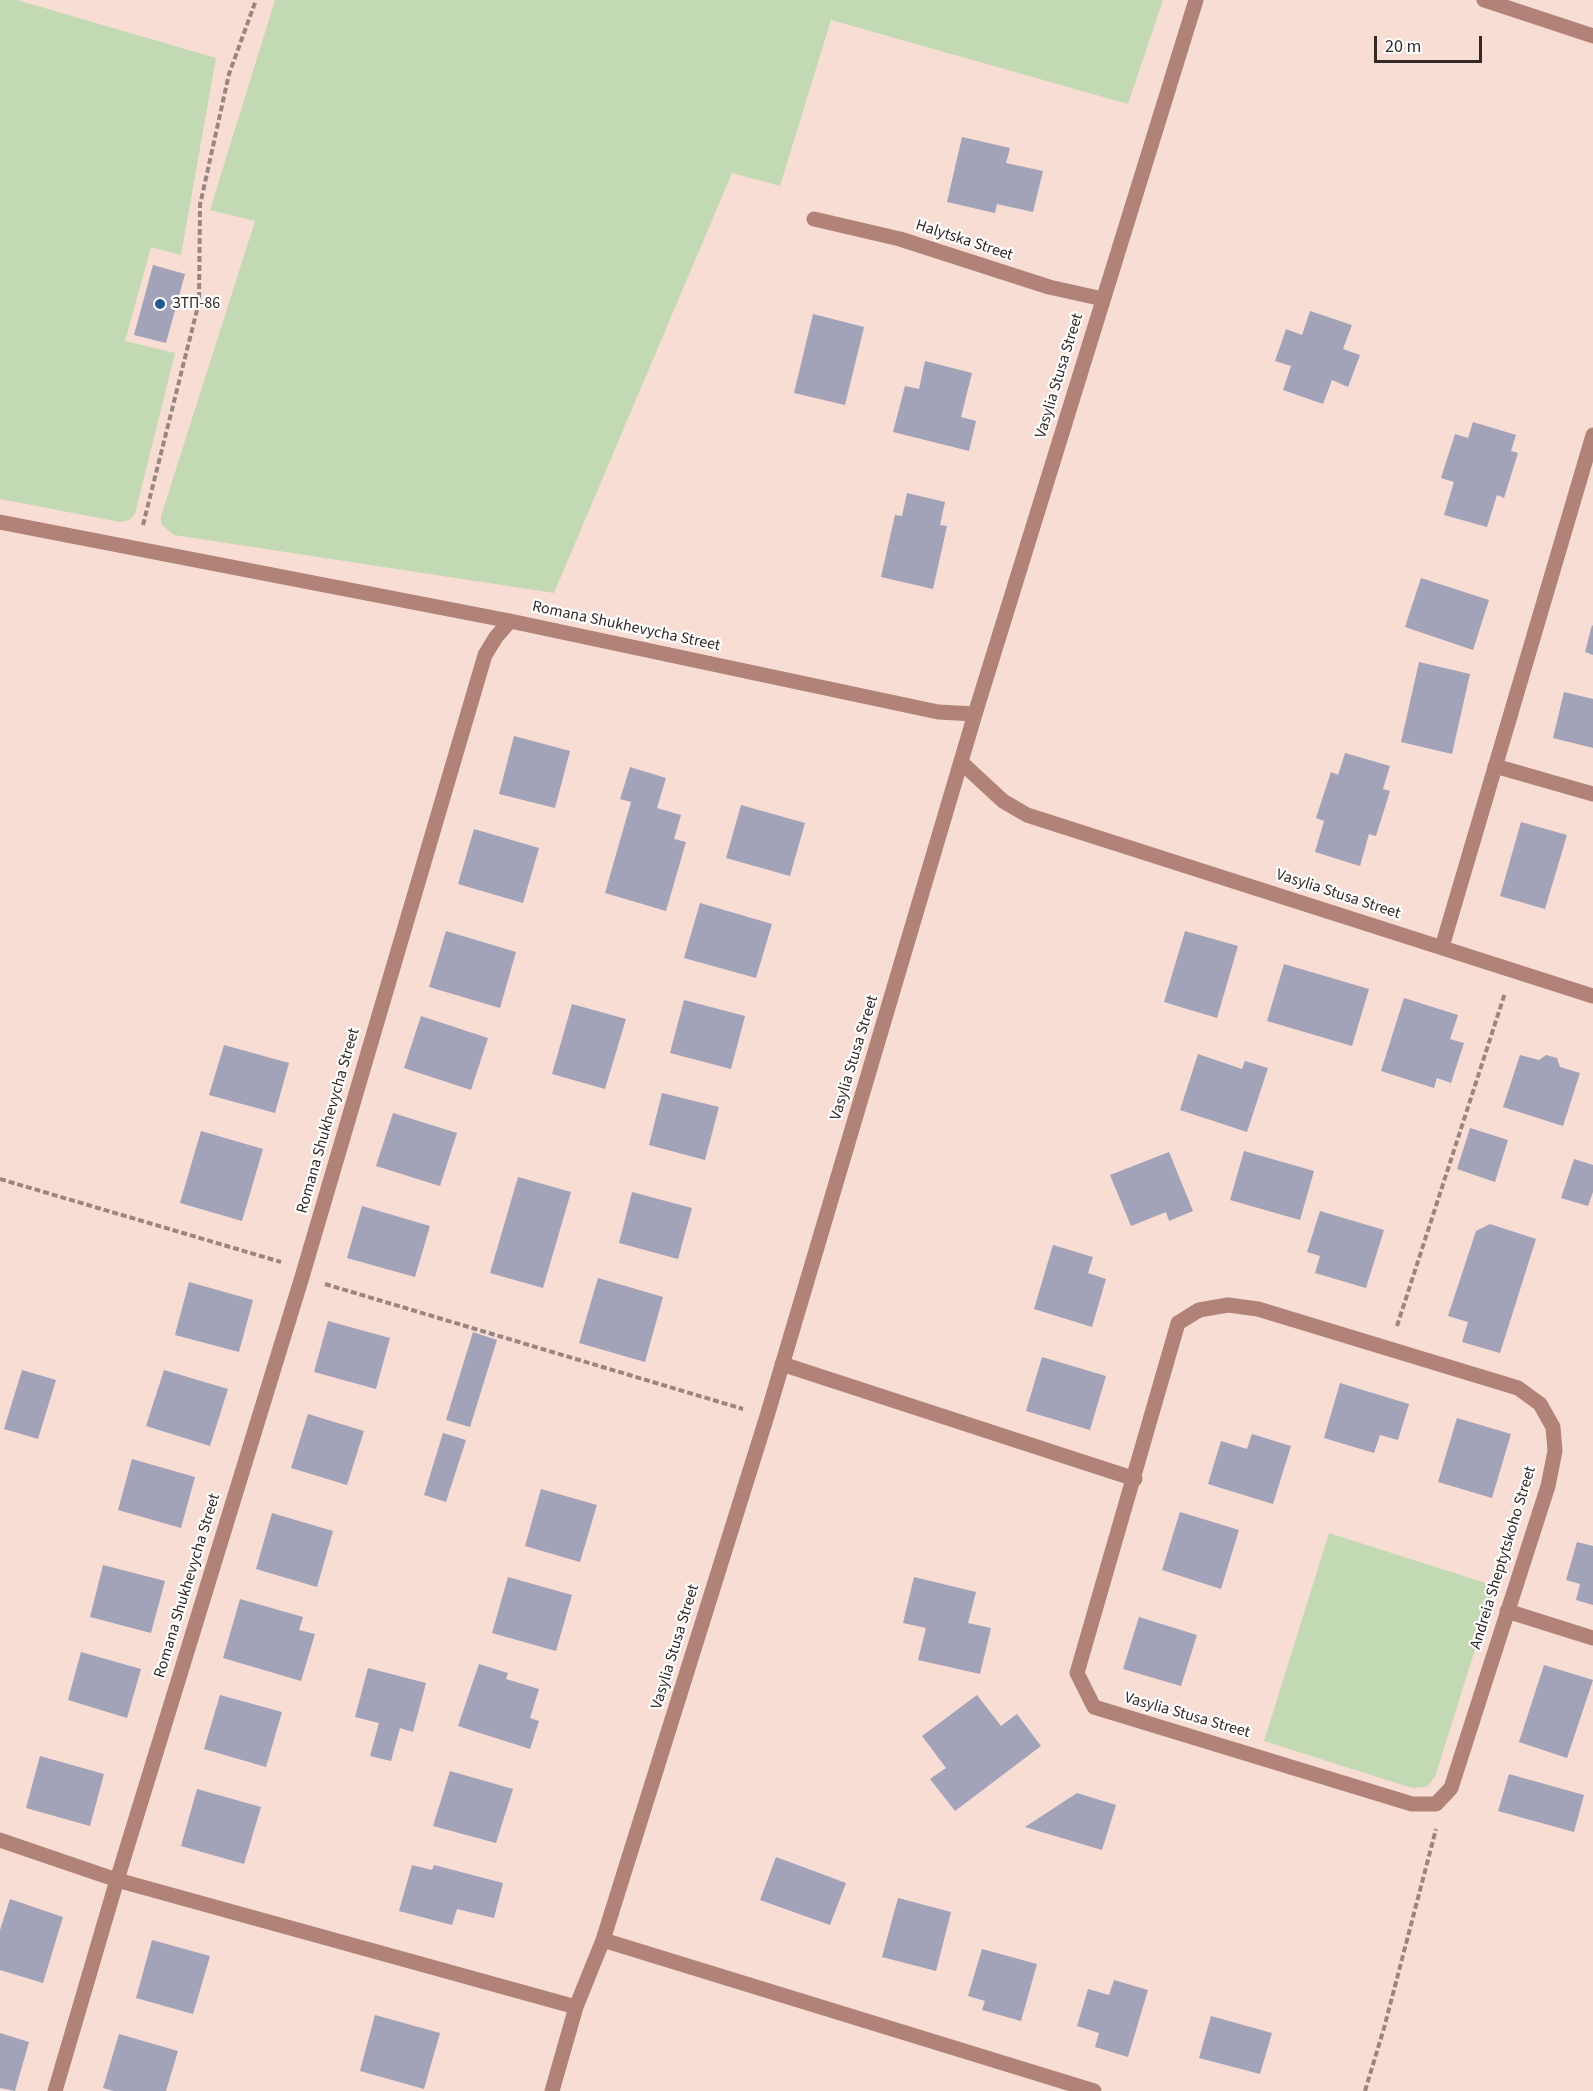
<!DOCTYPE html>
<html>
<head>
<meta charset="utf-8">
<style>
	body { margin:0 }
	#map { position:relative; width:1593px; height:2091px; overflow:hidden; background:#f8ddd4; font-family:"Source Sans 3",sans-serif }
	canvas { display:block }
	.scale { position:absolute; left:1374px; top:36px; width:108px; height:27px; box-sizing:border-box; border:3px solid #342a27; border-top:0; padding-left:8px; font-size:18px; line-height:21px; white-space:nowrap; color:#342a27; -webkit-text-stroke:4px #fff; paint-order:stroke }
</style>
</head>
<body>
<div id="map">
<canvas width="1593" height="2091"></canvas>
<div class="scale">20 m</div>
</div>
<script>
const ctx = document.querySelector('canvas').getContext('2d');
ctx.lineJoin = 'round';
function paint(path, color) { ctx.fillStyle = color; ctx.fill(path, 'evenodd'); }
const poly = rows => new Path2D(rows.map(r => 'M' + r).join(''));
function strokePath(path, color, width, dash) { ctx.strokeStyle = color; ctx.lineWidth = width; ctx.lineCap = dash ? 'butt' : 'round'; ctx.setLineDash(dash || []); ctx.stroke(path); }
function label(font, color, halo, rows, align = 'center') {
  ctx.font = font + ' "Source Sans 3",sans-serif'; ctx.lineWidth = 4.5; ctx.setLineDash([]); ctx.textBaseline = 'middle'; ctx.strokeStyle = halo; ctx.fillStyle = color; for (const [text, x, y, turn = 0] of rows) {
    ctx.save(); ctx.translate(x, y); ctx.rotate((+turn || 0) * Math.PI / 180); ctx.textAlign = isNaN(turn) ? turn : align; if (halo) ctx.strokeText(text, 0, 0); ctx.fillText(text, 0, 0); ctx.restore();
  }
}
paint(poly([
	[0,0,17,0,216,58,181,255,151,247,125,341,175,353,135,514,129,520,120,522,0,499],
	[275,0,1163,0,1128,104,831,20,780,186,732,173,554,593,174,535,161,524,161,516,255,221,210,210],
	[1329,1533,1495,1586,1435,1777,1427,1787,1412,1788,1264,1741]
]), '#c3d9b3');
paint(poly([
	[962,137,1010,148,1006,163,1043,171,1033,212,997,204,995,213,947,202],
	[153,265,185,274,166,343,134,335],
	[1310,311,1352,325,1343,349,1360,355,1348,387,1332,380,1323,404,1283,390,1291,366,1275,361,1286,329,1302,335],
	[813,314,864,327,845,405,794,393],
	[925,361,972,373,961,417,976,421,969,451,893,432,905,386,919,389],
	[1473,422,1516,435,1511,451,1518,453,1504,498,1497,495,1487,527,1444,515,1454,482,1441,478,1455,434,1468,438],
	[907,493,945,502,940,525,947,526,933,589,881,577,895,515,902,516],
	[1421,578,1489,600,1473,650,1405,627],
	[1592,625,1593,626,1593,655,1585,652],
	[1419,662,1470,674,1452,754,1401,742],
	[1564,692,1593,699,1593,748,1553,738],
	[514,736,570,751,555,808,499,794],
	[1345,753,1390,766,1383,789,1390,791,1376,836,1369,834,1360,866,1315,852,1324,821,1316,818,1331,772,1338,775],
	[630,767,666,778,657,808,681,815,674,839,686,842,666,911,605,893,631,802,620,799],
	[741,805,805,823,790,876,726,858],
	[1521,822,1567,835,1545,909,1500,896],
	[474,829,539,848,523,903,458,884],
	[700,903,772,924,756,978,684,958],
	[446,931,516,952,500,1008,429,987],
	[1185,931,1238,946,1217,1018,1164,1002],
	[1284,964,1369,989,1352,1046,1267,1021],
	[1404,998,1458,1015,1450,1039,1464,1043,1451,1083,1437,1078,1434,1088,1381,1071],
	[684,1000,745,1016,731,1069,670,1053],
	[572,1004,626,1019,605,1089,552,1074],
	[421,1016,488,1038,471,1090,404,1068],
	[224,1045,289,1063,275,1113,209,1095],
	[1198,1054,1242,1069,1245,1061,1268,1068,1247,1132,1180,1110],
	[1520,1055,1539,1060,1546,1055,1557,1058,1560,1067,1580,1073,1563,1126,1503,1107],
	[662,1093,719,1107,705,1160,649,1145],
	[393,1113,457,1133,440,1186,376,1166],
	[1470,1128,1508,1140,1495,1182,1457,1169],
	[201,1131,263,1149,242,1221,180,1203],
	[1244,1151,1314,1171,1300,1220,1230,1200],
	[1169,1152,1193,1211,1169,1221,1166,1212,1131,1226,1110,1175],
	[1574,1159,1593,1165,1593,1192,1588,1206,1561,1198],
	[518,1177,571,1192,543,1288,490,1273],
	[632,1192,692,1208,678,1259,619,1243],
	[362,1206,430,1226,415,1277,347,1258],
	[1320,1211,1384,1230,1366,1288,1315,1273,1320,1256,1307,1252],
	[1490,1224,1536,1239,1500,1353,1462,1342,1468,1322,1448,1316,1476,1231],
	[1053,1245,1093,1257,1088,1273,1106,1279,1092,1327,1034,1309],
	[598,1278,663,1297,645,1362,579,1343],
	[189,1282,253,1300,239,1352,175,1335],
	[328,1321,390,1338,376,1389,314,1372],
	[473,1332,497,1340,470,1427,446,1420],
	[1042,1357,1106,1376,1090,1430,1026,1411],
	[22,1370,56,1380,38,1439,4,1429],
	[164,1370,228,1389,210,1446,146,1426],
	[1340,1383,1409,1404,1398,1440,1380,1435,1374,1453,1324,1438],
	[308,1414,364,1431,347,1485,291,1468],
	[1457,1418,1511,1434,1492,1498,1438,1482],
	[443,1433,466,1440,446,1502,424,1495],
	[1252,1434,1291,1446,1273,1504,1208,1484,1221,1441,1247,1449],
	[132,1459,195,1477,181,1528,118,1510],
	[541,1489,597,1505,580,1562,525,1546],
	[1180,1512,1239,1530,1221,1589,1162,1570],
	[272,1513,333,1531,317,1587,256,1569],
	[1577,1542,1593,1546,1593,1605,1576,1600,1580,1584,1566,1580],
	[103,1565,165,1581,151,1633,90,1617],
	[508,1577,572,1595,556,1651,492,1633],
	[914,1577,976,1592,968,1623,991,1628,980,1674,918,1660,926,1628,903,1623],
	[240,1599,303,1617,299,1630,315,1634,301,1681,223,1658],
	[1139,1617,1197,1635,1181,1686,1123,1669],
	[81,1652,141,1669,127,1718,68,1700],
	[479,1664,508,1673,506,1679,539,1689,530,1718,539,1721,530,1749,458,1726],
	[1544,1665,1593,1680,1567,1758,1519,1742],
	[368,1668,426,1683,413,1732,400,1728,391,1761,370,1756,379,1723,355,1717],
	[220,1695,282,1712,266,1767,204,1749],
	[977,1695,1001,1726,1017,1714,1041,1746,955,1811,930,1779,946,1768,922,1736],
	[40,1756,104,1774,90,1826,26,1808],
	[450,1771,513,1789,496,1843,433,1826],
	[1509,1774,1584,1795,1574,1832,1498,1811],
	[197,1789,261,1807,244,1864,181,1846],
	[1077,1793,1116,1805,1102,1850,1025,1827],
	[776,1857,846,1883,830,1925,760,1900],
	[412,1865,432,1870,434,1865,503,1883,494,1918,457,1909,452,1925,399,1911],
	[898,1898,951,1912,936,1971,882,1957],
	[10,1899,63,1917,43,1983,0,1970,0,1930],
	[152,1940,210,1956,193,2014,136,1998],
	[982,1949,1037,1964,1021,2021,982,2010,985,2001,968,1996],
	[1114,1980,1148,1990,1128,2057,1095,2047,1099,2033,1077,2026,1088,1989,1109,1995],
	[375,2015,440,2033,424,2089,360,2071],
	[1211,2016,1272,2033,1260,2074,1199,2058],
	[0,2033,29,2042,15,2091,0,2088],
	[119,2034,178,2051,166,2091,114,2091,103,2088]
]), '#a2a2b9');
strokePath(poly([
	[143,525,199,302,200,205,229,74,256,0],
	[0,1179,281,1262],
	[325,1284,743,1409],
	[1397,1326,1505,993],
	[1365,2091,1384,2028,1436,1829]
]), '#998680', 4, [6, 3]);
strokePath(poly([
	[1484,0,1593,36],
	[814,219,900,239,1049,287,1103,299],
	[0,522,510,621],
	[962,763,1003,801,1027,815,1593,996],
	[1495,766,1593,794],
	[1442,947,1593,435],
	[1228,1305,1258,1309,1518,1388,1540,1404,1553,1427,1555,1451,1548,1486,1451,1788,1436,1804,1412,1804,1094,1707,1077,1673,1178,1323,1199,1310,1228,1305],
	[782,1364,1135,1479],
	[1507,1611,1593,1638],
	[0,1840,117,1880,576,2007],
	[603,1940,1094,2091],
	[55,2091,117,1880,302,1277,485,655,496,637,510,621,938,712,975,714],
	[552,2091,576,2007,603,1940,767,1416,975,714,1196,0]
]), '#b18278', 15);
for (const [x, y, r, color] of [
	[160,304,6,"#235a92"]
]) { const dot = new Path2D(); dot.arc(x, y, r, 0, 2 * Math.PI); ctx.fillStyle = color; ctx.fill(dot); strokePath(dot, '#fff', 2); }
label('16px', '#342a27', '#fff', [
	["Halytska Street",964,241,18],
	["Vasylia Stusa Street",1060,376,-73],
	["Romana Shukhevycha Street",626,627,12],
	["Vasylia Stusa Street",1338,895,18],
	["Vasylia Stusa Street",855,1058,-73],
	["Romana Shukhevycha Street",329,1121,-74],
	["Andreia Sheptytskoho Street",1504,1558,-73],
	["Romana Shukhevycha Street",188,1586,-73],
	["Vasylia Stusa Street",676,1647,-73],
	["Vasylia Stusa Street",1187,1716,16]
]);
label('16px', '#342a27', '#fff', [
	["ЗТП-86",172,304]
], 'left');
</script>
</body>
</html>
